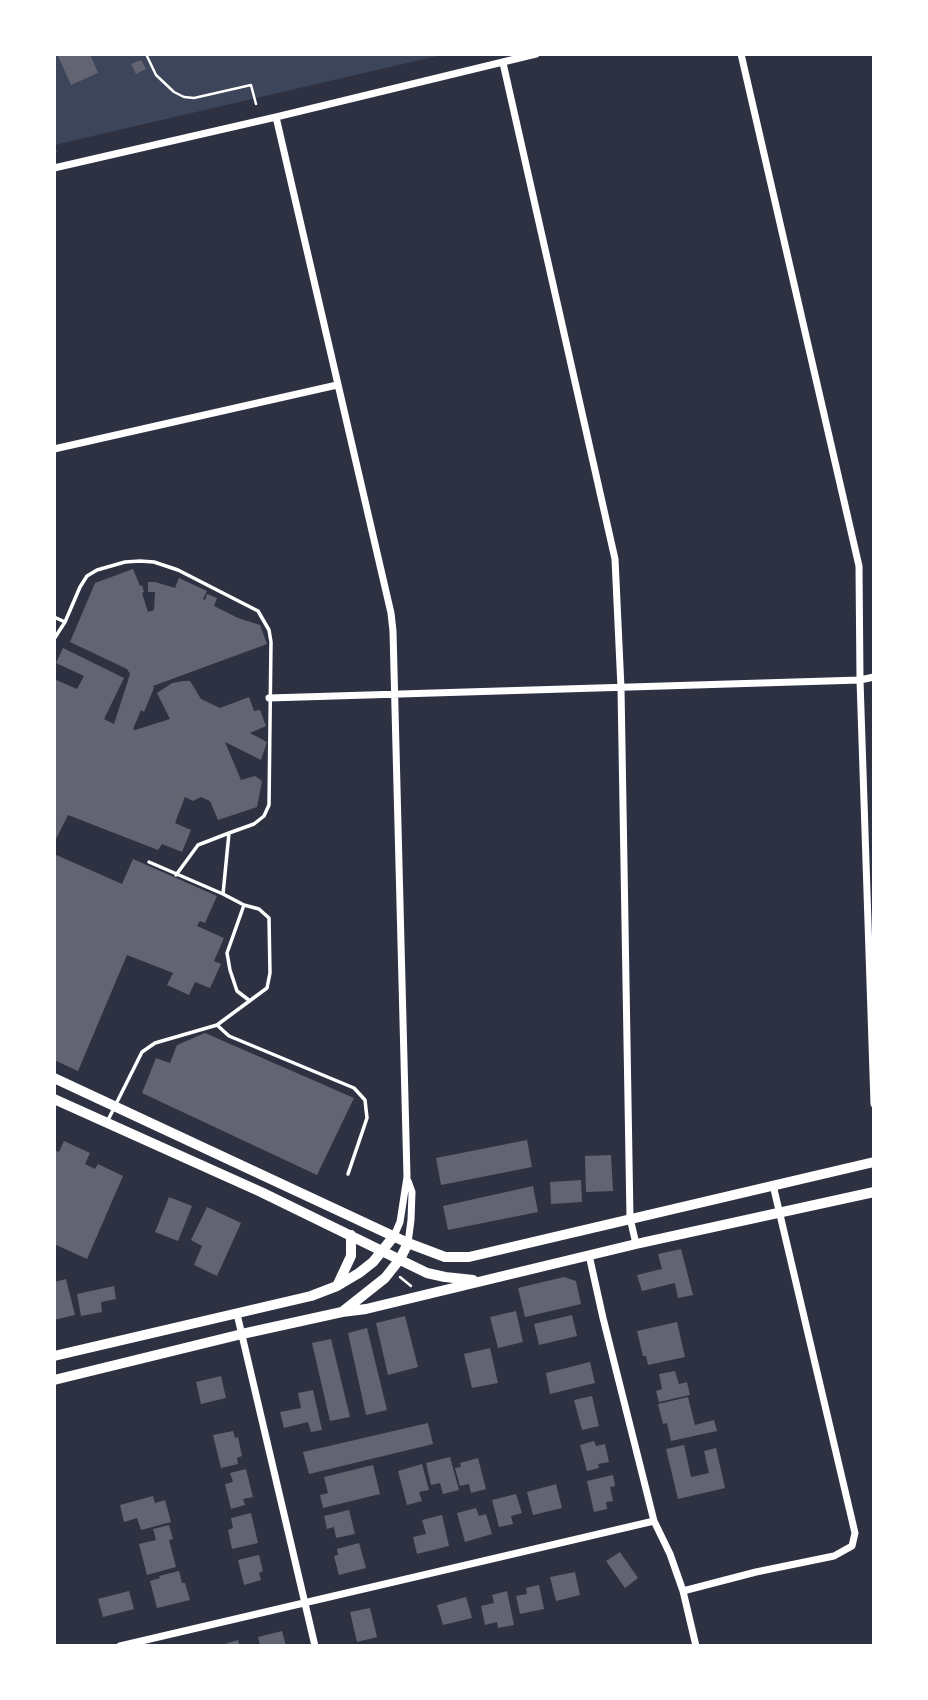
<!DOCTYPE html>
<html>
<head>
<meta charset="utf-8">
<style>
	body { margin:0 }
	#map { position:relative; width:928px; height:1700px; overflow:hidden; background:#2d3142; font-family:Manrope,sans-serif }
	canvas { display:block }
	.frame { position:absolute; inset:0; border:56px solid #fff; pointer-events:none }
</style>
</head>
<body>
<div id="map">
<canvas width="928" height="1700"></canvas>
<div class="frame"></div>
</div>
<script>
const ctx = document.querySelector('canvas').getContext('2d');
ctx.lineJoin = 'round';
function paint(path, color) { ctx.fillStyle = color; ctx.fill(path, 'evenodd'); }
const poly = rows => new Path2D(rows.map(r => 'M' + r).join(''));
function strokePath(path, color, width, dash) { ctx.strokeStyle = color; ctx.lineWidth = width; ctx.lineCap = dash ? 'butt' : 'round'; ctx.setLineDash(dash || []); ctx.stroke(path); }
paint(poly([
	[54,54,446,54,54,145]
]), '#3c4559');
paint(poly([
	[57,54,90,54,98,73,71,85],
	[141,60,146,69,136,74,131,64],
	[133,569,140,586,142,585,144,592,142,593,148,612,154,610,155,592,148,592,148,582,155,582,175,588,179,578,207,591,203,599,205,600,207,594,217,598,214,606,238,618,260,625,267,644,153,686,154,688,144,712,141,710,133,729,135,730,170,719,157,693,172,683,184,681,190,681,201,699,220,708,249,697,254,711,260,710,266,726,250,733,267,742,261,760,225,742,241,780,255,776,262,781,257,807,218,820,210,801,201,797,193,801,185,797,175,823,191,830,182,852,162,844,158,850,68,815,54,843,54,679,77,689,84,676,56,663,63,648,124,678,104,719,114,724,130,674,127,669,70,642,95,583],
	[54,854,122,884,133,859,217,896,205,923,200,921,197,926,224,938,214,961,221,964,210,988,195,982,189,995,167,985,173,973,127,955,78,1071,54,1060],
	[205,1033,354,1098,317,1175,142,1093,156,1058,170,1063,177,1045],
	[527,1140,532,1167,441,1185,436,1158],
	[64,1141,90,1153,85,1164,95,1169,98,1164,123,1176,87,1259,54,1244,54,1150,59,1152],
	[611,1155,613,1191,586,1192,585,1156],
	[581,1180,582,1202,551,1204,550,1182],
	[533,1186,538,1212,448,1230,443,1206],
	[169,1197,192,1206,178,1241,155,1232],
	[207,1207,241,1223,217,1276,194,1265,202,1246,191,1240],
	[681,1249,693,1295,678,1298,675,1283,642,1291,637,1275,662,1269,658,1254],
	[564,1277,576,1281,581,1304,525,1317,518,1288],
	[66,1279,75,1315,54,1320,54,1282],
	[114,1286,116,1299,101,1302,102,1312,81,1316,77,1294],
	[516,1311,523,1342,498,1348,490,1317],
	[572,1315,577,1336,539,1345,534,1324],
	[405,1316,418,1367,388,1375,376,1323],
	[677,1322,685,1357,648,1365,646,1356,643,1356,637,1331],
	[367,1328,387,1410,366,1415,348,1333],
	[331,1339,350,1417,330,1421,312,1343],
	[490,1348,498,1383,472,1388,464,1354],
	[590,1362,595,1383,550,1394,546,1373],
	[675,1371,679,1384,687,1382,690,1395,659,1402,656,1391,662,1389,659,1374],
	[221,1376,226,1398,201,1404,196,1382],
	[313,1390,322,1430,311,1432,308,1422,284,1428,280,1412,301,1408,298,1393],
	[592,1396,599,1426,582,1430,574,1400],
	[688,1397,695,1425,714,1420,717,1431,671,1441,667,1423,663,1424,658,1404],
	[428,1423,433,1444,309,1474,303,1452],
	[233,1431,235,1438,238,1437,242,1456,237,1458,238,1464,221,1468,213,1435],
	[594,1441,596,1446,605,1444,609,1462,598,1464,599,1468,587,1471,580,1445],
	[684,1445,691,1477,709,1473,704,1451,716,1448,725,1488,678,1499,666,1449],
	[450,1457,459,1490,443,1494,440,1483,431,1485,426,1463],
	[478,1458,486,1489,471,1493,469,1484,460,1486,455,1468,461,1467,460,1463],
	[422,1464,429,1490,419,1492,422,1501,407,1505,398,1471],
	[373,1465,380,1494,323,1508,320,1495,328,1493,324,1477],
	[246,1469,253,1497,243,1499,245,1505,231,1509,225,1484,233,1482,230,1473],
	[613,1475,615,1486,610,1487,613,1501,606,1502,607,1509,594,1512,587,1481],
	[556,1484,562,1508,533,1515,527,1492],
	[516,1494,522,1513,511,1516,513,1524,499,1527,492,1500],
	[153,1496,155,1503,165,1500,171,1522,141,1530,137,1518,124,1522,120,1505],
	[476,1508,479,1516,486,1514,492,1534,465,1542,457,1513],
	[349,1510,355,1534,336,1538,334,1527,327,1529,324,1516],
	[251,1513,258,1543,232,1549,228,1530,233,1528,231,1518],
	[442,1515,449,1546,417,1554,413,1537,426,1534,422,1520],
	[169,1525,173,1539,169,1540,176,1567,147,1575,139,1544,156,1540,153,1529],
	[359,1543,366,1568,339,1575,334,1556,338,1555,337,1549],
	[620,1552,638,1578,625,1588,606,1561],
	[259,1555,263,1571,259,1573,261,1580,244,1585,238,1560],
	[179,1571,182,1583,185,1583,190,1600,157,1608,150,1581,160,1578,159,1576],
	[575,1572,580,1595,556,1601,550,1577],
	[539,1585,544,1609,520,1614,516,1596,527,1594,526,1588],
	[129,1591,134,1609,103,1617,98,1599],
	[507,1591,514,1625,498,1628,497,1622,485,1625,481,1606,494,1603,492,1595],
	[466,1597,472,1618,443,1625,437,1605],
	[370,1608,377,1637,357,1642,350,1612],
	[282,1631,286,1646,260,1646,258,1637],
	[238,1640,240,1646,221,1646,221,1645]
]), '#626471');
strokePath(poly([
	[146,54,156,75,174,92,184,97,194,98,251,85,256,104],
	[54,149,55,151],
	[400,1277,411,1286]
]), '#fff', 2.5);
strokePath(poly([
	[54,617,65,622],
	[54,639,65,622,80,587,87,576,97,570,125,562,140,561,154,562,178,570,258,611,269,630,271,642,269,805,264,816,254,824,229,833],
	[176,875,198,845,229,833,223,894],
	[244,905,227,953,230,970,237,991,250,1001],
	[217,1025,229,1036,354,1088,365,1100,367,1118,348,1174],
	[107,1122,142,1052,155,1043,217,1025,267,988,270,973,269,918,259,909,244,905,223,894,149,862]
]), '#fff', 3.5);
strokePath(poly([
	[741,54,859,566,860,680,874,1104],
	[503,63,615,559,621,688,630,1218,636,1244],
	[276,117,391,613,393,631,407,1177,400,1222,394,1236],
	[54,168,276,117,536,54],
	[54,449,337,385],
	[269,698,860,680,874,677],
	[408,1243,411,1220,412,1192,408,1181],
	[589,1255,603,1318,654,1521,670,1554,683,1591,696,1646],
	[237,1314,315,1646],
	[683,1591,756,1572,834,1556,852,1546,855,1533,773,1185],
	[120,1646,654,1521]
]), '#fff', 7);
strokePath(poly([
	[54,1078,408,1243,445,1257,469,1257,874,1162],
	[54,1099,261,1192,427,1273,445,1277,473,1280],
	[337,1286,351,1256,351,1235],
	[342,1312,385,1278,400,1259,408,1243],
	[54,1356,311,1296,337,1286,359,1273,373,1262,394,1236],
	[54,1380,242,1334,342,1312,366,1309,636,1244,874,1192]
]), '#fff', 10);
</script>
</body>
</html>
